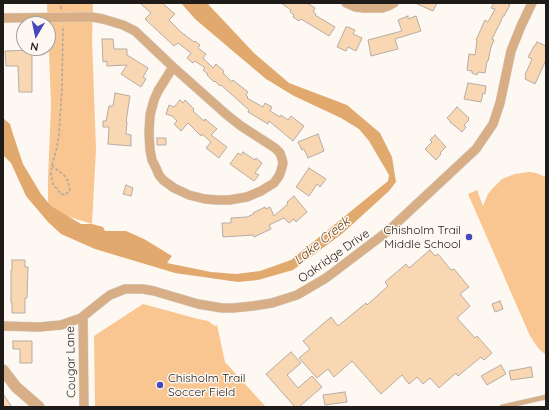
<!DOCTYPE html>
<html>
<head>
<meta charset="utf-8">
<style>
	body { margin:0 }
	#map { position:relative; width:549px; height:410px; overflow:hidden; background:#fef8f2; font-family:Quicksand,sans-serif }
	canvas { display:block }
	.frame { position:absolute; inset:0; border:4px solid #1e1b18; pointer-events:none }
	.north { position:absolute; left:16px; top:16px; width:40px; height:40px; box-sizing:border-box; background:#fef8f2; border:1px solid #a4a09b; border-radius:50%; rotate:189deg; font-size:11px; font-weight:700; line-height:16px; text-align:center; color:#1e1b18 }
	.north::after { content:''; display:block; margin:auto; width:14px; height:18px; background:#4848be; clip-path:polygon(50% 0,100% 100%,50% 72%,0 100%) }
</style>
</head>
<body>
<div id="map">
<canvas width="549" height="410"></canvas>
<div class="frame"></div>
<div class="north">N</div>
</div>
<script>
const ctx = document.querySelector('canvas').getContext('2d');
ctx.lineJoin = 'round';
function paint(path, color) { ctx.fillStyle = color; ctx.fill(path, 'evenodd'); }
const poly = rows => new Path2D(rows.map(r => 'M' + r).join(''));
function strokePath(path, color, width, dash) { ctx.strokeStyle = color; ctx.lineWidth = width; ctx.lineCap = dash ? 'butt' : 'round'; ctx.setLineDash(dash || []); ctx.stroke(path); }
function label(font, color, halo, rows, align = 'center') {
  ctx.font = font + ' Quicksand,sans-serif'; ctx.lineWidth = 3; ctx.setLineDash([]); ctx.textBaseline = 'middle'; ctx.strokeStyle = halo; ctx.fillStyle = color; for (const [text, x, y, turn = 0] of rows) {
    ctx.save(); ctx.translate(x, y); ctx.rotate((+turn || 0) * Math.PI / 180); ctx.textAlign = isNaN(turn) ? turn : align; if (halo) ctx.strokeText(text, 0, 0); ctx.fillText(text, 0, 0); ctx.restore();
  }
}
paint(poly([
	[47,3,93,3,92,40,96,149,92,224,48,210,48,178,51,105],
	[529,172,536,173,546,177,546,355,538,348,530,336,468,194,477,190,483,206,488,194,492,189,502,179,515,174],
	[143,304,198,319,208,321,215,326,217,325,225,362,266,407,95,407,94,336]
]), '#f9c691');
paint(poly([
	[181,3,207,3,254,53,289,83,347,105,380,133,392,157,396,182,389,191,343,233,293,270,258,280,238,282,175,273,95,249,61,234,48,222,26,196,11,163,3,155,3,118,10,124,12,131,23,164,41,194,51,206,81,224,92,224,103,227,105,231,126,231,144,239,172,256,167,263,211,272,236,274,260,271,291,260,388,181,389,175,369,141,359,129,341,118,294,96,266,79,195,19]
]), '#e1a96d');
const building = poly([
	[140,3,162,3,175,14,169,20,181,32,194,42,195,41,200,45,198,48,206,54,203,58,213,68,216,64,224,71,223,73,232,82,233,80,248,92,246,95,248,97,247,98,263,107,265,103,272,107,270,111,280,117,281,115,288,120,291,116,304,126,293,141,269,121,268,124,248,112,249,110,221,85,220,86,215,81,214,82,207,75,208,74,203,70,205,68,195,61,193,63,187,58,191,53,178,43,174,46,145,19,151,13,140,3],
	[281,3,307,3,315,8,313,12,316,14,315,15,335,27,329,36,301,19,299,21,293,17,294,15,290,12,291,10,281,3],
	[415,3,437,3,433,11,415,3],
	[494,3,507,3,510,5,504,16,503,16,501,21,492,39,494,40,491,47,488,61,487,61,485,73,478,72,477,75,472,73,472,71,467,70,469,54,475,55,477,41,476,40,485,20,488,22,495,9,491,8,494,3],
	[408,16,408,19,416,16,421,31,395,39,398,49,371,56,368,40,402,31,398,20,408,16],
	[346,27,348,27,355,30,353,34,362,38,356,51,348,47,346,51,337,47,346,27],
	[102,39,113,39,114,49,127,49,127,55,148,68,143,77,146,79,141,87,121,74,127,65,107,66,107,61,103,62,102,39],
	[537,42,546,46,546,60,535,84,525,79,526,76,525,75,532,59,528,57,532,50,534,46,535,46,537,42],
	[32,50,32,92,19,92,18,66,6,66,5,51,32,50],
	[468,83,486,86,485,94,483,93,481,102,464,99,468,83],
	[115,93,130,96,126,122,127,122,126,134,131,135,131,146,108,144,109,127,103,127,103,121,106,121,109,106,113,106,115,93],
	[180,100,183,103,185,100,194,109,193,111,204,121,205,119,217,129,211,135,227,147,219,158,206,148,211,142,202,134,201,136,188,123,181,131,174,124,177,121,172,116,166,114,169,105,174,107,180,100],
	[457,107,469,118,468,119,469,120,464,125,466,127,462,132,450,122,450,121,447,118,457,107],
	[318,134,324,151,308,158,304,149,302,150,298,142,318,134],
	[435,135,446,147,440,153,441,154,436,160,425,149,432,142,430,140,435,135],
	[157,138,166,138,166,145,157,145,157,138],
	[243,152,255,160,256,158,262,163,255,173,259,175,254,181,230,164,238,153,241,155,243,152],
	[309,168,326,179,320,187,317,184,309,196,296,187,309,168],
	[126,185,133,188,131,196,123,194,126,185],
	[294,196,307,212,296,222,294,219,289,223,284,218,269,225,271,229,254,237,253,235,223,237,222,223,231,223,231,218,247,217,254,214,253,213,265,207,266,209,270,207,274,216,288,204,287,202,294,196],
	[430,250,435,256,438,254,451,270,454,269,469,287,460,294,470,306,457,318,475,338,477,336,492,353,484,360,481,357,458,376,456,373,439,388,430,378,423,384,417,377,409,384,402,375,381,394,352,361,334,377,328,369,317,378,299,358,310,349,303,341,331,317,338,326,366,303,367,305,388,286,385,282,406,264,409,268,430,250],
	[12,260,25,260,25,267,28,267,27,298,25,298,25,313,12,313,12,303,11,303,11,270,12,270,12,260],
	[500,301,503,309,495,312,492,304,500,301],
	[13,341,32,341,32,363,20,363,20,349,13,349,13,341],
	[291,352,301,363,287,375,298,388,312,376,322,387,299,407,295,407,266,374,291,352],
	[501,365,506,374,487,385,481,376,501,365],
	[531,367,533,377,511,380,509,371,531,367],
	[345,392,347,402,325,405,323,395,345,392],
	[3,394,12,407,3,407,3,394]
]);
paint(building, '#fad7b3');
strokePath(building, '#b5aca4', 1);
const service = poly([
	[502,407,546,397]
]);
const minor = poly([
	[346,3,355,7,364,8,382,8,388,6,394,3],
	[3,18,92,17,103,19,123,25,135,31,173,67],
	[173,67,227,115,241,126,275,148,280,153,282,159,283,163,281,171,279,176,274,183,261,191,247,197,229,200,217,200,205,199,189,195,174,188,163,180,159,175,156,168,152,160,150,150,149,133,150,115,154,100,158,91,173,67],
	[83,317,84,407],
	[3,326,39,327,61,325,81,318,106,298,110,295,125,289,143,289,154,291,198,304,222,308,233,308,253,306,272,303,297,295,326,278,388,231,476,149,493,124,500,103,511,51,521,26,532,3]
]);
const tertiary = poly([
	[3,370,16,387,39,407]
]);
strokePath(service, '#dad5cf', 5.5);
strokePath(minor, '#dad5cf', 10);
strokePath(tertiary, '#dad5cf', 12);
strokePath(poly([
	[61,9,61,3],
	[52,165,55,168,65,176,68,181,69,186,70,190,65,195,61,194,53,184,51,173,52,165,57,147,59,134,62,88,63,26]
]), '#ada8a3', 1.5, [3, 2]);
strokePath(service, '#d7ae85', 4.5);
strokePath(minor, '#d7ae85', 9);
strokePath(tertiary, '#d7ae85', 11);
for (const [x, y, r, color] of [
	[469,237,4,"#4848be"],
	[160,385,4,"#4848be"]
]) { const dot = new Path2D(); dot.arc(x, y, r, 0, 2 * Math.PI); ctx.fillStyle = color; ctx.fill(dot); strokePath(dot, '#fef8f2', 1.5); }
label('12px', '#1e1b18', '#fef8f2', [
	["Chisholm Trail",461,230],
	["Middle School",461,244],
	["Chisholm Trail",168,378,"left"],
	["Soccer Field",168,392,"left"]
], 'right');
label('12px', '#1e1b18', '#fef8f2', [
	["Oakridge Drive",334,256,-35],
	["Cougar Lane",71,362,-91]
]);
label('italic 13px', '#684214', '#fef8f2', [
	["Lake Creek",322,241,-39]
]);
</script>
</body>
</html>
